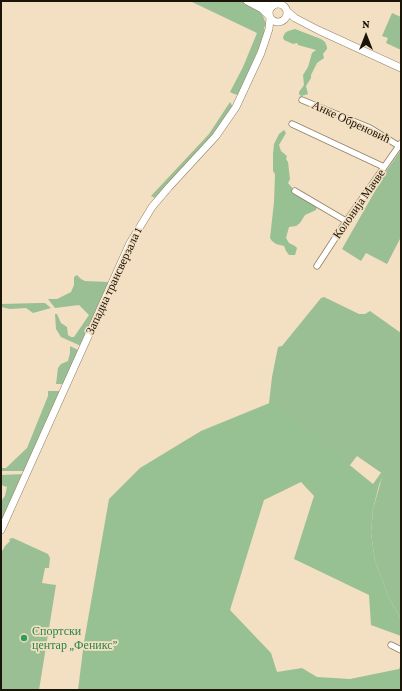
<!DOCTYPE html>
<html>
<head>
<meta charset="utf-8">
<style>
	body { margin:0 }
	#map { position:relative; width:402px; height:691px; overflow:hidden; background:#f3dfc1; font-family:"Crimson Pro",serif }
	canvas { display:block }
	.frame { position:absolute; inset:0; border:2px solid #1b1409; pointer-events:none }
	.north { position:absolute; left:346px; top:16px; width:40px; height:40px; -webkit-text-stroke:3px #f3dfc1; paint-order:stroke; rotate:0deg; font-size:11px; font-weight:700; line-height:16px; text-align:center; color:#1b1409 }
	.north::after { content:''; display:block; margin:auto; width:14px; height:18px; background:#1b1409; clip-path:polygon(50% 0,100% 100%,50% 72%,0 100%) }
</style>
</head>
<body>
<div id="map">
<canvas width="402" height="691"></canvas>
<div class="frame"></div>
<div class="north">N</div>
</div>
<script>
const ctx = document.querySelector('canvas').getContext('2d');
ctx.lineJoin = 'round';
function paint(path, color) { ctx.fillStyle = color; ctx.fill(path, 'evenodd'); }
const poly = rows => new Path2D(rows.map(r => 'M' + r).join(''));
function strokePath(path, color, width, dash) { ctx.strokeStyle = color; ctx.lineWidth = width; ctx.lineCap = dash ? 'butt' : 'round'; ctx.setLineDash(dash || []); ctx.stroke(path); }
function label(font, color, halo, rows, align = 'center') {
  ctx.font = font + ' "Crimson Pro",serif'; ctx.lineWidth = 3.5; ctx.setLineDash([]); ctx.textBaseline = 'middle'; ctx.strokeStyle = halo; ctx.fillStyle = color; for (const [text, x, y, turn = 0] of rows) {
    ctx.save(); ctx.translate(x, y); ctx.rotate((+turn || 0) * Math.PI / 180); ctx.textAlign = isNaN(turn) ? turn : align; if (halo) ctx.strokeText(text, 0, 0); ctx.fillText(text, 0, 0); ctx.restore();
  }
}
paint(poly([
	[190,1,244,1,259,10,263,16,266,24,264,28,265,33,239,95,234,94,230,92,243,67,257,33],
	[392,13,401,17,401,50,386,43,388,38,382,36],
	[230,102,233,107,223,123,192,159,155,198,151,196,209,134],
	[401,150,401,237,387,264,366,253,361,261,342,249,387,170],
	[77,275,81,279,85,281,109,282,81,346,61,337,56,329,55,314,57,314,61,323,67,327,68,335,71,337,74,337,89,315,79,305,55,308,48,299,57,299,71,292,74,285,74,277],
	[324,297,359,314,365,314,370,311,401,333,401,619,389,598,375,561,371,533,373,509,383,474,357,456,347,469,269,403,272,377,278,347,282,346,321,298],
	[38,303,45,303,51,308,33,313,26,308,10,309,1,307,1,304],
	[70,346,78,350,78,353,63,384,56,384,58,368,61,364,68,361,70,353],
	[48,391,61,391,24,471,1,471,1,468,6,468,27,448,48,396],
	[23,474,1,523,1,501,5,496,7,487,1,485,1,475],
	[13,538,48,554,50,558,49,568,45,568,42,583,56,585,39,690,1,690,1,553,5,546,10,541,9,539]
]), '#9abf95');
paint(poly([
	[210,1,234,1,245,8,258,13,261,16,260,19,257,22,253,20,252,22,247,22,244,26,231,16,230,11,221,5,218,7,215,6,216,2],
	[295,29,321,39,325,42,327,47,327,49,323,54,324,58,317,63,311,75,311,78,306,86,308,94,305,95,301,96,299,94,299,92,304,85,303,75,308,67,312,53,316,50,298,45,297,43,293,44,284,40,283,37,285,33,288,31],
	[284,130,286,133,279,145,281,151,287,156,286,159,288,162,290,179,288,183,295,191,304,192,317,207,316,210,305,215,300,223,296,226,289,227,286,238,289,243,295,246,297,248,295,255,289,255,286,251,284,246,276,244,272,241,270,238,274,202,275,174,273,171,273,154,274,144,279,134],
	[272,402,373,484,388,463,379,485,373,509,371,533,375,561,389,598,401,619,401,636,371,625,369,595,294,559,314,496,301,482,264,500,230,610,271,653,277,672,302,668,317,677,350,679,399,669,401,665,401,690,78,690,84,642,109,499,140,468,201,431]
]), '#98c193');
const minor = poly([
	[302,100,370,128,399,146],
	[292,124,384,167],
	[295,191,346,221],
	[317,266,345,223,401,143],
	[391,645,401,650]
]);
const tertiary = poly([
	[247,1,262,9,269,16],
	[257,3,272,6]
]);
const secondary = poly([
	'269 13a9 9 0 1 1 18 0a9 9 0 1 1-18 0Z',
	[288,12,295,18,318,30,401,68],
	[1,530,130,243,152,207,169,187,216,136,236,107,261,53,269,29,270,18]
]);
strokePath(minor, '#928064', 7);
strokePath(tertiary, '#928064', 8);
strokePath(secondary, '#928064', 8);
strokePath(minor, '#fff', 5.5);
strokePath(tertiary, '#fff', 7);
strokePath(secondary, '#fff', 7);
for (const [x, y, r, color] of [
	[24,638,4,"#2e9e5b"]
]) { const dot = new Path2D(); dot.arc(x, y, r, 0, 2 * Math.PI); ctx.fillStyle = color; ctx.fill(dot); strokePath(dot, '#f3dfc1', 1.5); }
label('12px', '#1b1409', '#f3dfc1', [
	["Анке Обреновић",351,122,25],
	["Колонија Мачве",359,204,-55],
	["Западна трансверзала 1",114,281,-65]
]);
label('12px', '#27864d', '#f3dfc1', [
	["Спортски",32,631],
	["центар „Феникс”",32,645]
], 'left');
</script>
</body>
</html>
